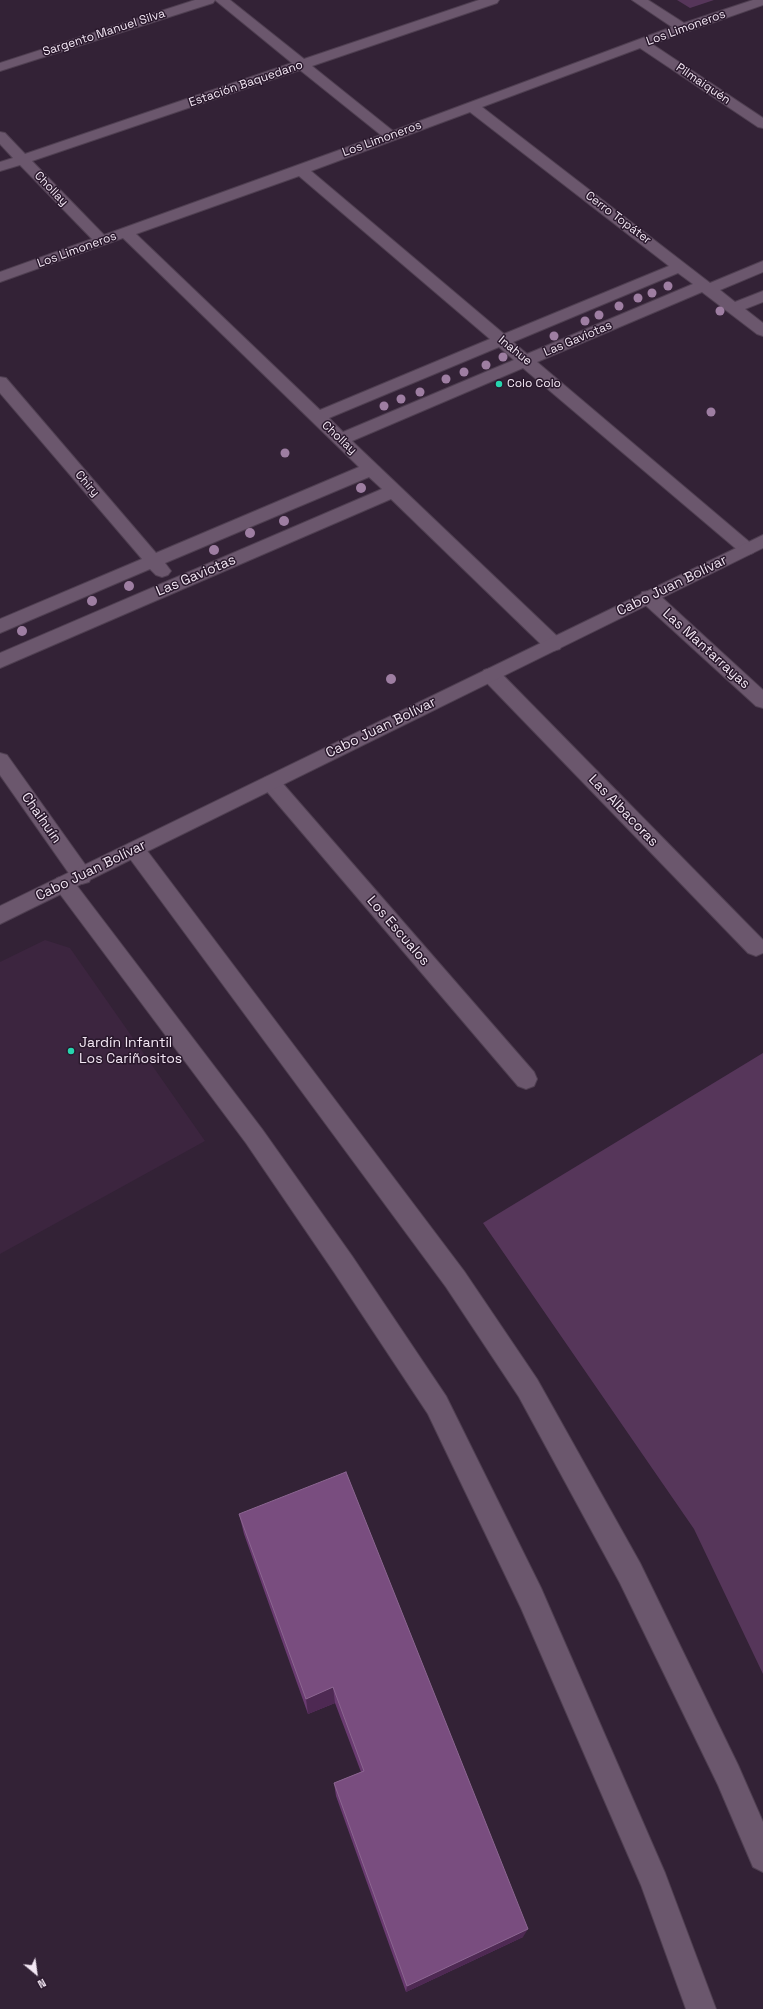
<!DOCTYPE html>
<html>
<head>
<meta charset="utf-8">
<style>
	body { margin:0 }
	#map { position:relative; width:763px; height:2009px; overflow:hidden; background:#332236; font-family:"Space Grotesk",sans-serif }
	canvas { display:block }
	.north { position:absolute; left:16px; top:1953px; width:40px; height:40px; -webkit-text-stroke:3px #29182c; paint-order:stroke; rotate:151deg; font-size:11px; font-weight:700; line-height:16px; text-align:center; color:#f3e7f4 }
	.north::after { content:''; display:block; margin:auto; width:14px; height:18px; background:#f3e7f4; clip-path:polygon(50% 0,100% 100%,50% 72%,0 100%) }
</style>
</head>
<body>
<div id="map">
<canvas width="763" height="2009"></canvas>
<div class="north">N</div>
</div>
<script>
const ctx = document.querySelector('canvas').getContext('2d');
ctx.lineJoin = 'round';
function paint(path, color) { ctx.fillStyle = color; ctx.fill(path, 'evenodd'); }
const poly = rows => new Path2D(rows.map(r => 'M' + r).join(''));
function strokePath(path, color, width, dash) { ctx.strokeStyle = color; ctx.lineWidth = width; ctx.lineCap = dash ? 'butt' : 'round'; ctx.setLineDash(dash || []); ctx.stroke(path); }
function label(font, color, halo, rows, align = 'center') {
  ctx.font = font + ' "Space Grotesk",sans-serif'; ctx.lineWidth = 3; ctx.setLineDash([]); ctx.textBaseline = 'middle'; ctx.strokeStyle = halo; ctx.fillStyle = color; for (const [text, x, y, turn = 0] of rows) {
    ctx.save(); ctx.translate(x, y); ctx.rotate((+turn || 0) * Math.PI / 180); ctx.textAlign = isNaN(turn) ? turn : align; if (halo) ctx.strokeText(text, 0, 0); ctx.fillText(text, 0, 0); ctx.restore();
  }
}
paint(poly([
	[45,940,70,948,205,1141,0,1254,0,962]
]), '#3c253f');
paint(poly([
	[677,0,714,0,690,8],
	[763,1053,763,1674,694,1529,483,1223]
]), '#56365a');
const street = poly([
	[215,0,230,0,304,59,479,0,499,0,497,3,312,66,393,131,672,27,632,0,648,0,684,23,753,0,763,0,763,5,652,44,763,118,763,128,758,127,640,48,482,107,710,283,763,261,763,272,720,290,735,302,763,291,763,302,745,309,763,323,763,336,757,334,702,292,537,362,753,545,756,549,753,553,747,555,741,553,523,368,352,441,560,639,562,644,560,649,553,651,546,649,391,499,0,668,0,653,382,489,369,477,165,563,171,571,168,575,162,577,156,575,150,569,0,633,0,619,142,559,0,393,0,377,6,378,156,553,359,467,123,238,0,282,0,272,92,239,20,165,0,171,0,162,13,158,0,144,0,132,5,133,25,154,292,63,215,0],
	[300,70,381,135,104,235,32,161,300,70],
	[470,112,669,266,504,334,311,171,470,112],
	[299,176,490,339,320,410,136,234,299,176],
	[678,273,693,284,527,354,513,342,678,273],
	[499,347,514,360,343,432,329,418,499,347],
	[649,591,656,592,763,690,763,708,756,706,642,602,640,597,642,592,649,591],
	[491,668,498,670,763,940,763,953,756,956,748,953,484,680,481,675,484,670,491,668],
	[0,753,7,755,89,870,92,876,89,882,82,884,75,882,0,775,0,753],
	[271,775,278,778,534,1072,537,1079,534,1086,526,1089,518,1086,264,788,261,783,264,778,271,775],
	[135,842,142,844,464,1271,537,1379,640,1563,738,1765,763,1822,763,1872,753,1867,718,1785,620,1583,519,1397,446,1287,128,856,125,850,128,844,135,842],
	[64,876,71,878,262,1129,352,1256,446,1396,541,1588,665,1873,716,2009,686,2009,641,1885,521,1608,428,1414,334,1272,246,1143,57,890,54,884,57,878,64,876]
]);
const secondary = poly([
	[195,0,215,0,213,3,0,71,0,63,195,0],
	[763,535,763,548,0,924,0,906,763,535]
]);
strokePath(street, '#4f3f51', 2);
strokePath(secondary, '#4f3f51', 2);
paint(street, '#6b576d');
paint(secondary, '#6b576d');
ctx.fillStyle = '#9e7ea2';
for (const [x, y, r] of [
	[668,286,4.5],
	[652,293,4.5],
	[638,298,4.5],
	[619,306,4.5],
	[720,311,4.5],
	[599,315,4.5],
	[585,321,4.5],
	[554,336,4.5],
	[503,357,4.5],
	[486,365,4.5],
	[464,372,4.5],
	[446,379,4.5],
	[420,392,4.5],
	[401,399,4.5],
	[384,406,4.5],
	[711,412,4.5],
	[285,453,4.5],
	[361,488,5],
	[284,521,5],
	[250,533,5],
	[214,550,5],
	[129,586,5],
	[92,601,5],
	[22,631,5],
	[391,679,5]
]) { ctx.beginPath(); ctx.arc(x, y, r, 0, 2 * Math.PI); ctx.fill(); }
paint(poly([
	[239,1514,523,1937,406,1992,336,1796,334,1783,361,1772,335,1703,308,1714,244,1534]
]), '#6a3b71');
paint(poly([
	[333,1687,335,1703,308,1714,306,1699],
	[528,1929,523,1937,406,1992,407,1986]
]), '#4e2953');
const building = poly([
	[346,1472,528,1929,407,1986,334,1783,364,1771,333,1687,306,1699,239,1514,346,1472]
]);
paint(building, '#794d7f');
strokePath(building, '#8c6691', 1);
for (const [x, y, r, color] of [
	[499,384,4,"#26d5ae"],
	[71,1051,4,"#26d5ae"]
]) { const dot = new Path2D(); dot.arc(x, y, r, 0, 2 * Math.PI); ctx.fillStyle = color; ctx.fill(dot); strokePath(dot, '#29182c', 1.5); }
label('12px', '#f3e7f4', '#29182c', [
	["Los Limoneros",686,28,-20],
	["Sargento Manuel Silva",104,33,-18],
	["Estación Baquedano",246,84,-19],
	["Pilmaiquén",703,84,34],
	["Los Limoneros",382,139,-20],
	["Chollay",51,189,46],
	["Cerro Topáter",618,218,37],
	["Los Limoneros",77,250,-20],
	["Las Gaviotas",578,339,-23],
	["Inahue",515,351,39],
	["Chollay",339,438,43],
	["Chiry",87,484,49]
]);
label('12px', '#f3e7f4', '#29182c', [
	["Colo Colo",507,384]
], 'left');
label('14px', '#f3e7f4', '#29182c', [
	["Las Gaviotas",196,576,-23],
	["Cabo Juan Bolívar",672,586,-26],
	["Las Mantarrayas",706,649,42],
	["Cabo Juan Bolívar",381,728,-26],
	["Las Albacoras",623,811,46],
	["Chaihuín",41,818,55],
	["Cabo Juan Bolívar",91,871,-26],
	["Los Escualos",398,931,49]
]);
label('14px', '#f3e7f4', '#29182c', [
	["Jardín Infantil",79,1043],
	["Los Cariñositos",79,1059]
], 'left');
</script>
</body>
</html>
